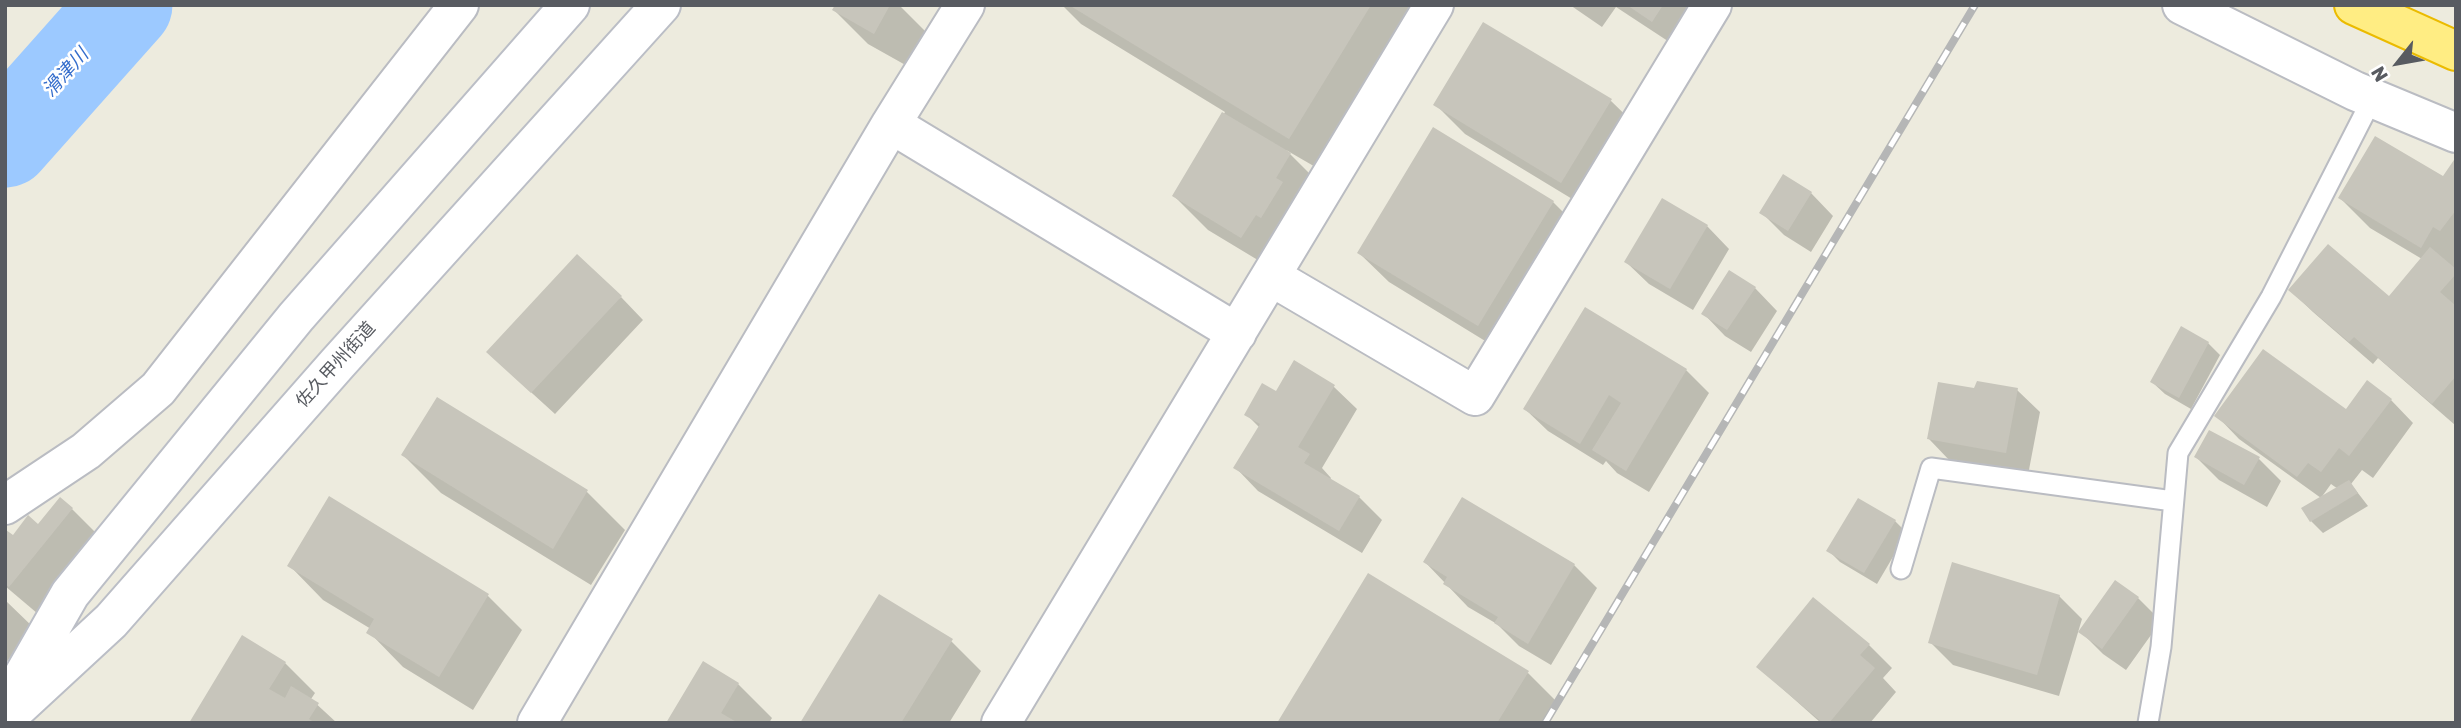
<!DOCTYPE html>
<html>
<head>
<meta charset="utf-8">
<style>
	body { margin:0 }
	#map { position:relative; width:2461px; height:728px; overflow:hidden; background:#edebde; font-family:Rubik,sans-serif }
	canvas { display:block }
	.frame { position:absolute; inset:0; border:7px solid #585b61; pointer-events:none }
	.north { position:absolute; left:2363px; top:28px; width:70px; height:70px; -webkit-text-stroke:5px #fff; paint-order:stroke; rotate:239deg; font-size:19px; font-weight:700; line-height:28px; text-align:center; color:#585b61 }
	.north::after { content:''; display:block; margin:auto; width:24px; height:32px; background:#585b61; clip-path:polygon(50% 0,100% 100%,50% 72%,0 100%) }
</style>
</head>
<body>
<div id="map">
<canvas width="2461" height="728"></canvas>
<div class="frame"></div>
<div class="north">N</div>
</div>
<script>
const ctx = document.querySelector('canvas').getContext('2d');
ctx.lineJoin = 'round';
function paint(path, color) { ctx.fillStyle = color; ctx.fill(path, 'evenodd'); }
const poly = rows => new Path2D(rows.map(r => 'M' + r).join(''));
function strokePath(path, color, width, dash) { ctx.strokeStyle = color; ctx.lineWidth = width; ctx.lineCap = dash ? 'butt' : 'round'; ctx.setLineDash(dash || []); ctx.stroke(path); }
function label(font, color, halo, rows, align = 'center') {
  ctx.font = font + ' Rubik,"Noto Sans JP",sans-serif'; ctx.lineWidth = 5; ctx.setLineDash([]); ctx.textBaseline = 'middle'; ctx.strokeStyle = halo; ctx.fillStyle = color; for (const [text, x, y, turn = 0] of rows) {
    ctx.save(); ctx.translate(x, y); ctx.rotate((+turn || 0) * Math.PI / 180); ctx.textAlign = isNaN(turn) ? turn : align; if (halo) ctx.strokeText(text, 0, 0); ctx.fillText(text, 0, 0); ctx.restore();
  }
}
paint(poly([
	[837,5,899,5,928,34,909,67,868,44,834,10],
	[1062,5,1417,5,1324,172,1286,150,1324,188,1276,271,1208,230,1174,196,1225,112,1081,24],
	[1570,5,1712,5,1683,51,1616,7,1602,27],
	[1484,24,1611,101,1641,130,1592,211,1465,134,1436,105],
	[2456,160,2455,270,2455,425,2378,358,2373,364,2313,312,2290,290,2389,298,2422,259,2370,228,2340,198,2443,178],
	[1811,193,1833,216,1811,252,1784,235,1761,212],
	[1553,202,1583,232,1508,355,1389,282,1359,253],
	[1707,226,1729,249,1693,310,1649,284,1626,262],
	[1755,288,1777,311,1751,352,1725,336,1703,313],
	[621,297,643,320,555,414,511,374],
	[1586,309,1686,370,1709,393,1649,492,1617,473,1606,461,1603,465,1548,431,1525,409],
	[2181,328,2208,343,2220,355,2191,409,2165,394,2152,382],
	[1295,363,1334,387,1357,409,1322,468,1331,478,1330,480,1359,497,1382,520,1362,553,1258,491,1236,468,1260,428,1246,414,1276,393],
	[1976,390,2017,390,2040,412,2028,475,1951,462,1929,439],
	[438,400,587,492,625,530,591,585,441,493,403,455],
	[2391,400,2413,423,2373,478,2362,470,2351,484,2368,506,2323,533,2311,521,2338,489,2331,484,2321,498,2239,439,2217,416,2346,412],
	[2196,457,2259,459,2281,481,2267,507,2219,480],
	[1463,500,1574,565,1597,588,1551,665,1519,646,1497,624,1468,607,1425,562],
	[72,509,106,543,44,619,5,586,5,534,14,537],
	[1895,521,1907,533,1877,584,1840,562,1828,550],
	[289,565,488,596,522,630,473,710,403,667,369,632,371,629,323,600],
	[2116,582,2138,598,2161,621,2126,670,2103,654,2081,632],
	[2059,596,2082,619,2059,696,1953,665,1930,642],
	[1813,599,1869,645,1892,668,1883,678,1896,692,1870,723,1821,723,1758,667],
	[5,600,34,628,5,664],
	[951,641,981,671,949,723,802,723],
	[285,663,315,693,311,699,337,723,191,723],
	[1528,673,1558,703,1545,723,1279,723],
	[738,684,772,718,769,723,668,723]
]), '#0003');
strokePath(poly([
	[5,141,126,5]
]), '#9cc9ff', 93);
paint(poly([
	[835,5,890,5,874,34,832,10],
	[1069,5,1371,5,1289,139],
	[1627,5,1663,5,1652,22],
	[1483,22,1612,99,1561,183,1433,105],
	[1222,112,1291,153,1276,178,1283,182,1261,218,1256,215,1241,238,1172,196],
	[1433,127,1554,201,1478,326,1357,253],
	[2375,136,2443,176,2456,157,2456,210,2440,231,2433,227,2421,248,2338,198],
	[1783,174,1812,192,1788,231,1759,213],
	[1662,198,1708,225,1670,289,1624,262],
	[2328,244,2389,296,2430,247,2456,269,2456,274,2440,292,2456,306,2456,376,2432,404,2354,337,2349,342,2288,290],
	[577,254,622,296,531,393,486,352],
	[1729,270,1756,287,1727,330,1701,314],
	[1585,307,1687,369,1626,471,1592,450,1621,403,1609,395,1580,444,1523,409],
	[2181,326,2209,342,2179,398,2150,382],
	[2263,349,2346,409,2367,380,2392,399,2349,456,2339,448,2321,472,2308,463,2297,477,2214,416],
	[1294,360,1335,385,1298,447,1310,454,1304,463,1360,496,1339,531,1233,468,1260,424,1244,415,1262,383,1276,391],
	[1977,381,2018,388,2006,453,1927,439,1938,382,1974,388],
	[437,397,588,490,553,549,401,455],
	[2209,430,2260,457,2244,485,2194,457],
	[2349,480,2358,493,2310,522,2301,508],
	[329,496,489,594,439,677,366,633,374,619,287,566],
	[60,497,73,508,9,587,5,584,5,532,6,530,13,535,28,515,38,524],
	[1462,497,1575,564,1528,644,1494,623,1498,617,1443,584,1447,577,1423,562],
	[1858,498,1896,520,1864,573,1826,551],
	[1952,562,2060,595,2037,675,1928,643],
	[1368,573,1529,671,1497,723,1277,723],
	[2115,580,2139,597,2102,649,2078,632],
	[879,594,953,639,901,723,822,723,819,721,817,723,800,723],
	[1813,597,1870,644,1860,655,1875,668,1829,723,1823,723,1756,667],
	[242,635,286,662,269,689,285,698,291,686,319,703,309,719,315,723,189,723],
	[703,661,739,683,721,713,738,723,666,723]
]), '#c7c5bb');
const lane = poly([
	[1901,569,1931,468,2173,501],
	[2148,723,2161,647,2178,453,2271,297,2372,99]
]);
const street = poly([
	[2182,5,2355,91,2456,133],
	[891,124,1237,333],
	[1272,277,1475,396,1712,5],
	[5,505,86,451,158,389,459,5],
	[537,723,891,124,965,5],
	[1001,723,1434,5]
]);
const secondary = poly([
	[10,699,70,594,296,317,570,5],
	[5,719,111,621,337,364,661,5]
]);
const highway = poly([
	[2354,5,2456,51]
]);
strokePath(lane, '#babcc2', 23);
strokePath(street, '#babcc2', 42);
strokePath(secondary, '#bbbec6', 42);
strokePath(highway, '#ebbb00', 42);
strokePath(lane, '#fff', 19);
strokePath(street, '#fff', 38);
strokePath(secondary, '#fff', 38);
strokePath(highway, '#ffed83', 38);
const rail = poly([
	[1545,723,1975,5]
]);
strokePath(rail, '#b5b6b6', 8);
strokePath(rail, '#fff', 5, [16]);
label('18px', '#585b61', '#fff', [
	["佐久甲州街道",336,365,-48]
]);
label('italic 19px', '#356ecc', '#fff', [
	["滑津川",66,73,-48]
]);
</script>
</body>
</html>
